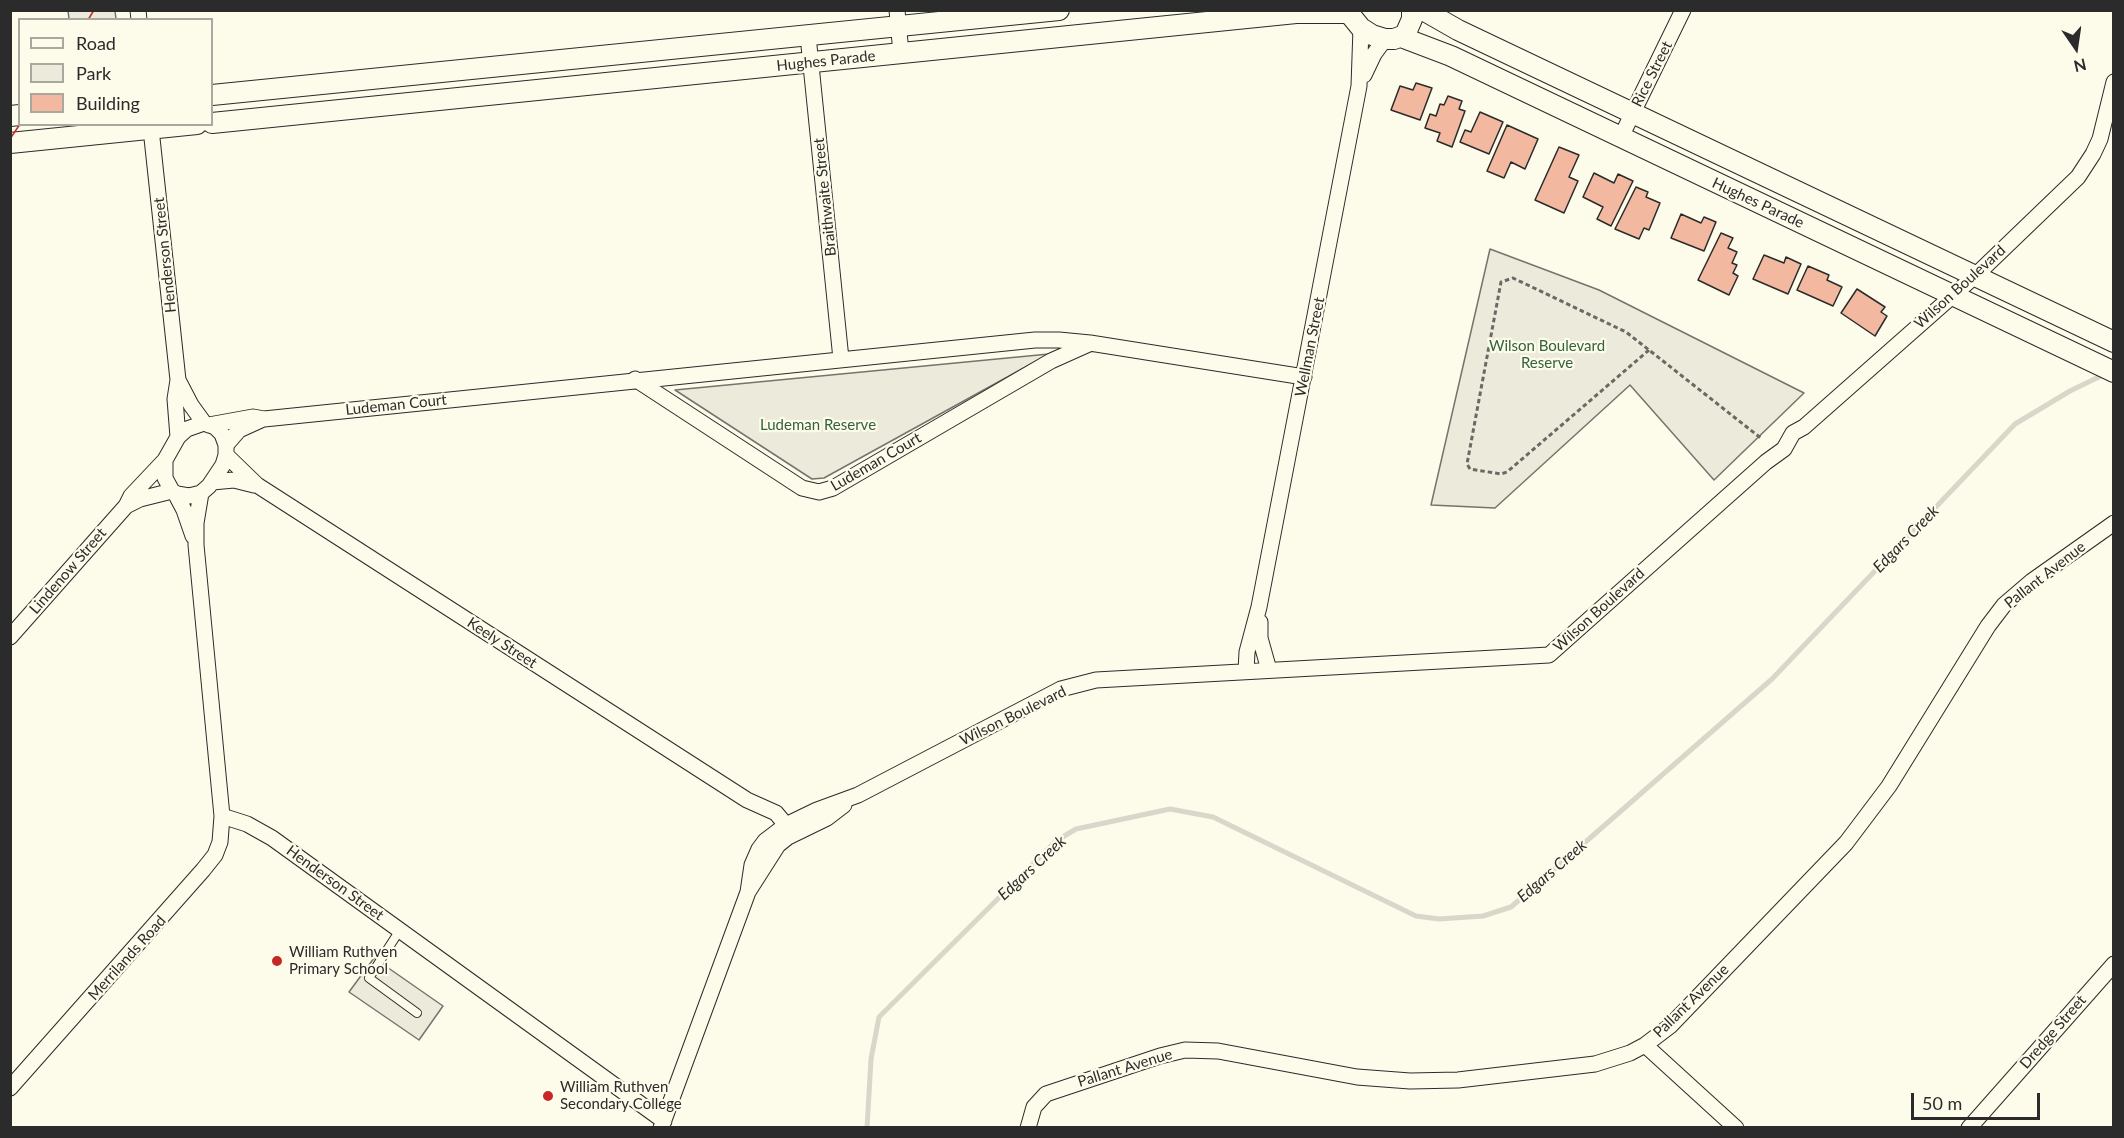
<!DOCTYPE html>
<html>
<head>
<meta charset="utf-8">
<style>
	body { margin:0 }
	#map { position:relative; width:2124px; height:1138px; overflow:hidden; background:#fdfbea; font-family:Lato,sans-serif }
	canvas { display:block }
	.frame { position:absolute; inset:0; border:12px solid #2b2b2b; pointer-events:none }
	.legend { position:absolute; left:18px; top:18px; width:195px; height:108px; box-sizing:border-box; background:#fdfbea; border:2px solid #a9a89e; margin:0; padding:8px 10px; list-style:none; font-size:18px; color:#2b2b2b }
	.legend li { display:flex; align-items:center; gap:12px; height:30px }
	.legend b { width:30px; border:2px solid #a9a89e }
	.north { position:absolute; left:2046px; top:18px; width:60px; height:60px; -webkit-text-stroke:4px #fdfbea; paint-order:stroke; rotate:167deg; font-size:16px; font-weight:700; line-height:24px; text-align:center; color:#2b2b2b }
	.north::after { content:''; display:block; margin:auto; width:21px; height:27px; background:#2b2b2b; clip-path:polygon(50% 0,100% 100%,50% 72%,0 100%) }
	.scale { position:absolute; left:1911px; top:1093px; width:129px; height:27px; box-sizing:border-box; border:3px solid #2b2b2b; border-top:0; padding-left:8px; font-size:18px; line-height:21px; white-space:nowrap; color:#2b2b2b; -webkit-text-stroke:4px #fdfbea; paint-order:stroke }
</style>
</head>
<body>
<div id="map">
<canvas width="2124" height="1138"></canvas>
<div class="frame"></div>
<ul class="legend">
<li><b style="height:8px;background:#fdfbea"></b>Road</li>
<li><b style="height:16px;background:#ecebdb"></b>Park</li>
<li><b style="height:16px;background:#f2b8a0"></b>Building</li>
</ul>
<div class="north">N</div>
<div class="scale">50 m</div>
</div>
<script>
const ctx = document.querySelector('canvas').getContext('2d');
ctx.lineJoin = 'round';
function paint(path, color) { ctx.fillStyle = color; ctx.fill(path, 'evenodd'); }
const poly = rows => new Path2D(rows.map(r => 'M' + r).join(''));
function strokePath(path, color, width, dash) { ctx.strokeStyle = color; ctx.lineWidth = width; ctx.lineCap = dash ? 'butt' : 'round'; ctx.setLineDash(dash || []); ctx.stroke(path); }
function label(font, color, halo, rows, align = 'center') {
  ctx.font = font + ' Lato,sans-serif'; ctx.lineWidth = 4.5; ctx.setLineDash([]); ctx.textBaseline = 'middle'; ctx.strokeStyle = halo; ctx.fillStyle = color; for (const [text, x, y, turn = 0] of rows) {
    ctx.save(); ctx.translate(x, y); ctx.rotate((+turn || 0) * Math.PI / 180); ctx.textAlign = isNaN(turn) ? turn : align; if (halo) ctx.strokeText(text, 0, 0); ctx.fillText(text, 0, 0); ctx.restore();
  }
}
const green = poly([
	[68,11,115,11,116,19,69,19,68,11],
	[1490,249,1599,290,1804,393,1714,480,1630,385,1495,508,1431,505,1490,249],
	[1049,354,824,478,812,479,675,390,1049,354]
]);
paint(green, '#ecebdb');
strokePath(green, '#74746e', 1.5);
const parking = poly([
	[374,958,443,1006,419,1040,349,992,374,958]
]);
paint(parking, '#eceadb');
strokePath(parking, '#74746e', 1.5);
strokePath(poly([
	[867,1128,871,1059,879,1017,1056,841,1076,829,1170,809,1213,817,1416,916,1439,919,1483,916,1511,907,1772,679,2015,424,2070,391,2105,374]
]), '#d8d7c9', 5);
const building = poly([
	[1416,83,1432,88,1420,120,1391,110,1400,86,1413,90,1416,83],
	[1448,96,1462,101,1459,109,1465,111,1452,147,1437,141,1440,133,1425,128,1430,114,1436,116,1440,104,1444,105,1448,96],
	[1480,112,1503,122,1489,154,1460,142,1465,130,1471,132,1480,112],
	[1507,125,1538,139,1525,169,1511,162,1504,178,1487,171,1507,125],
	[1559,147,1579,155,1569,177,1578,181,1564,213,1535,200,1559,147],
	[1594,173,1614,183,1618,174,1633,181,1611,226,1597,219,1603,207,1583,197,1594,173],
	[1636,187,1648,192,1646,197,1660,203,1649,230,1644,228,1639,239,1615,229,1636,187],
	[1681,214,1701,223,1704,217,1716,222,1704,251,1671,238,1681,214],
	[1721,233,1733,238,1728,248,1737,252,1732,263,1737,265,1733,273,1738,276,1729,295,1698,280,1721,233],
	[1764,255,1784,263,1786,257,1801,264,1788,294,1753,279,1764,255],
	[1808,266,1829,275,1827,280,1842,287,1833,306,1797,290,1808,266],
	[1857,289,1885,307,1881,312,1887,316,1875,336,1841,313,1857,289]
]);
paint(building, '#f2b8a0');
strokePath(building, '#2b2b2b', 1.5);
const service = poly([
	[400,930,369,978,417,1013]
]);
const minor = poly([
	[138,10,139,20],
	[897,10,901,53],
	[808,36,841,359],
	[1364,75,1374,54,1385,39],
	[151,129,178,380,175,399,178,437],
	[1621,137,1683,10],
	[635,379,802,488,819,492,833,488,1051,361,1089,344],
	[178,380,191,405,204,423],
	[204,423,215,427,222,434,226,445,226,455,223,465,209,486,201,493,189,496,177,494,172,491,165,478,165,460,178,437,187,429,204,423],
	[209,425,253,417,264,419,1035,340,1059,340,1090,343,1304,377],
	[226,445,239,430,261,420],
	[226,455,257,485,747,800,776,813,786,825,788,837],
	[212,482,234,480,254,485],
	[175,493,184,510,193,536],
	[201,493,196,523,196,545,222,816,247,824,272,838,664,1121],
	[126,506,140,499,172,491],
	[1260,622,1260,638,1269,670],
	[10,637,126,506,131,496,165,460],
	[1246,671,1247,652,1259,607,1359,86,1361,28],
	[748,892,752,865,759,849,765,841,786,825,817,810,858,795,1061,689,1096,680,1549,655,1766,462,1784,449,1793,433,1804,427,1975,276,2078,177,2093,154,2100,139,2114,82],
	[1645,1045,1736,1128],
	[10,1088,203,870,215,855,220,842,222,816],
	[661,1128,748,892,778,845,788,837,827,818,844,805],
	[1028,1128,1034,1107,1046,1094,1160,1056,1185,1050,1218,1051,1357,1077,1410,1081,1458,1080,1595,1064,1630,1053,1645,1045,1670,1026,1846,843,1889,786,1988,626,2004,605,2032,581,2114,523],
	[1969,1128,2114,964]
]);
const tertiary = poly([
	[1350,10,1352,17,1361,28,1372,35,1385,39,1394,39,1405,35,1412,19,1412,10],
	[1423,10,1458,30,2114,342],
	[1401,37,1451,56,2114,372],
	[212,95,1059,10],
	[10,116,20,115],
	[212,123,1296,13,1350,13],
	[10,143,197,124]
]);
strokePath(service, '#2b2b2b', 10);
strokePath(minor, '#2b2b2b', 17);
strokePath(tertiary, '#2b2b2b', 22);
strokePath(poly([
	[1649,350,1507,472,1501,474,1470,469,1467,464,1501,282,1513,278,1626,332,1649,350,1762,439]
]), '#6a6964', 3, [4.5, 3]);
strokePath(service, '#fdfbea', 8);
strokePath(minor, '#fdfbea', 15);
strokePath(tertiary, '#fdfbea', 20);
strokePath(poly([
	[88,20,94,10],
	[10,139,20,124]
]), '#c62828', 1.5, [21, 4.5, 3, 4.5]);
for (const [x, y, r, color] of [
	[277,961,6,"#c62828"],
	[548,1096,6,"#c62828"]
]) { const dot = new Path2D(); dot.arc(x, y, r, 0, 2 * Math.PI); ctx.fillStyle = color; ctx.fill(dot); strokePath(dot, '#fdfbea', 2); }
label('15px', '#2b2b2b', '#fdfbea', [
	["Hughes Parade",826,61,-6],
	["Rice Street",1652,74,-63],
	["Braithwaite Street",825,197,-96],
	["Hughes Parade",1758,203,25],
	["Henderson Street",165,255,-96],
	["Wilson Boulevard",1960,287,-42],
	["Wellman Street",1310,347,-79],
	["Ludeman Court",396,405,-6],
	["Ludeman Court",876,462,-30],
	["Lindenow Street",68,571,-49],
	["Pallant Avenue",2045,575,-38],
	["Wilson Boulevard",1599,610,-42],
	["Keely Street",502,643,33],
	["Wilson Boulevard",1013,716,-26],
	["Henderson Street",335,883,36],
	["Merrilands Road",127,958,-48],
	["Pallant Avenue",1691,1001,-44],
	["Dredge Street",2053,1032,-49],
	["Pallant Avenue",1125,1068,-17]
]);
label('15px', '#34623c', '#fdfbea', [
	["Wilson Boulevard",1547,346],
	["Reserve",1547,363],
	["Ludeman Reserve",818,425]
]);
label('15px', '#2b2b2b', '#fdfbea', [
	["William Ruthven",289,952],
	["Primary School",289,969],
	["William Ruthven",560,1087],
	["Secondary College",560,1104]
], 'left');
label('italic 16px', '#2b2b2b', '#fdfbea', [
	["Edgars Creek",1906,539,-46],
	["Edgars Creek",1032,868,-43],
	["Edgars Creek",1552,871,-41]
]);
</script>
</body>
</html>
